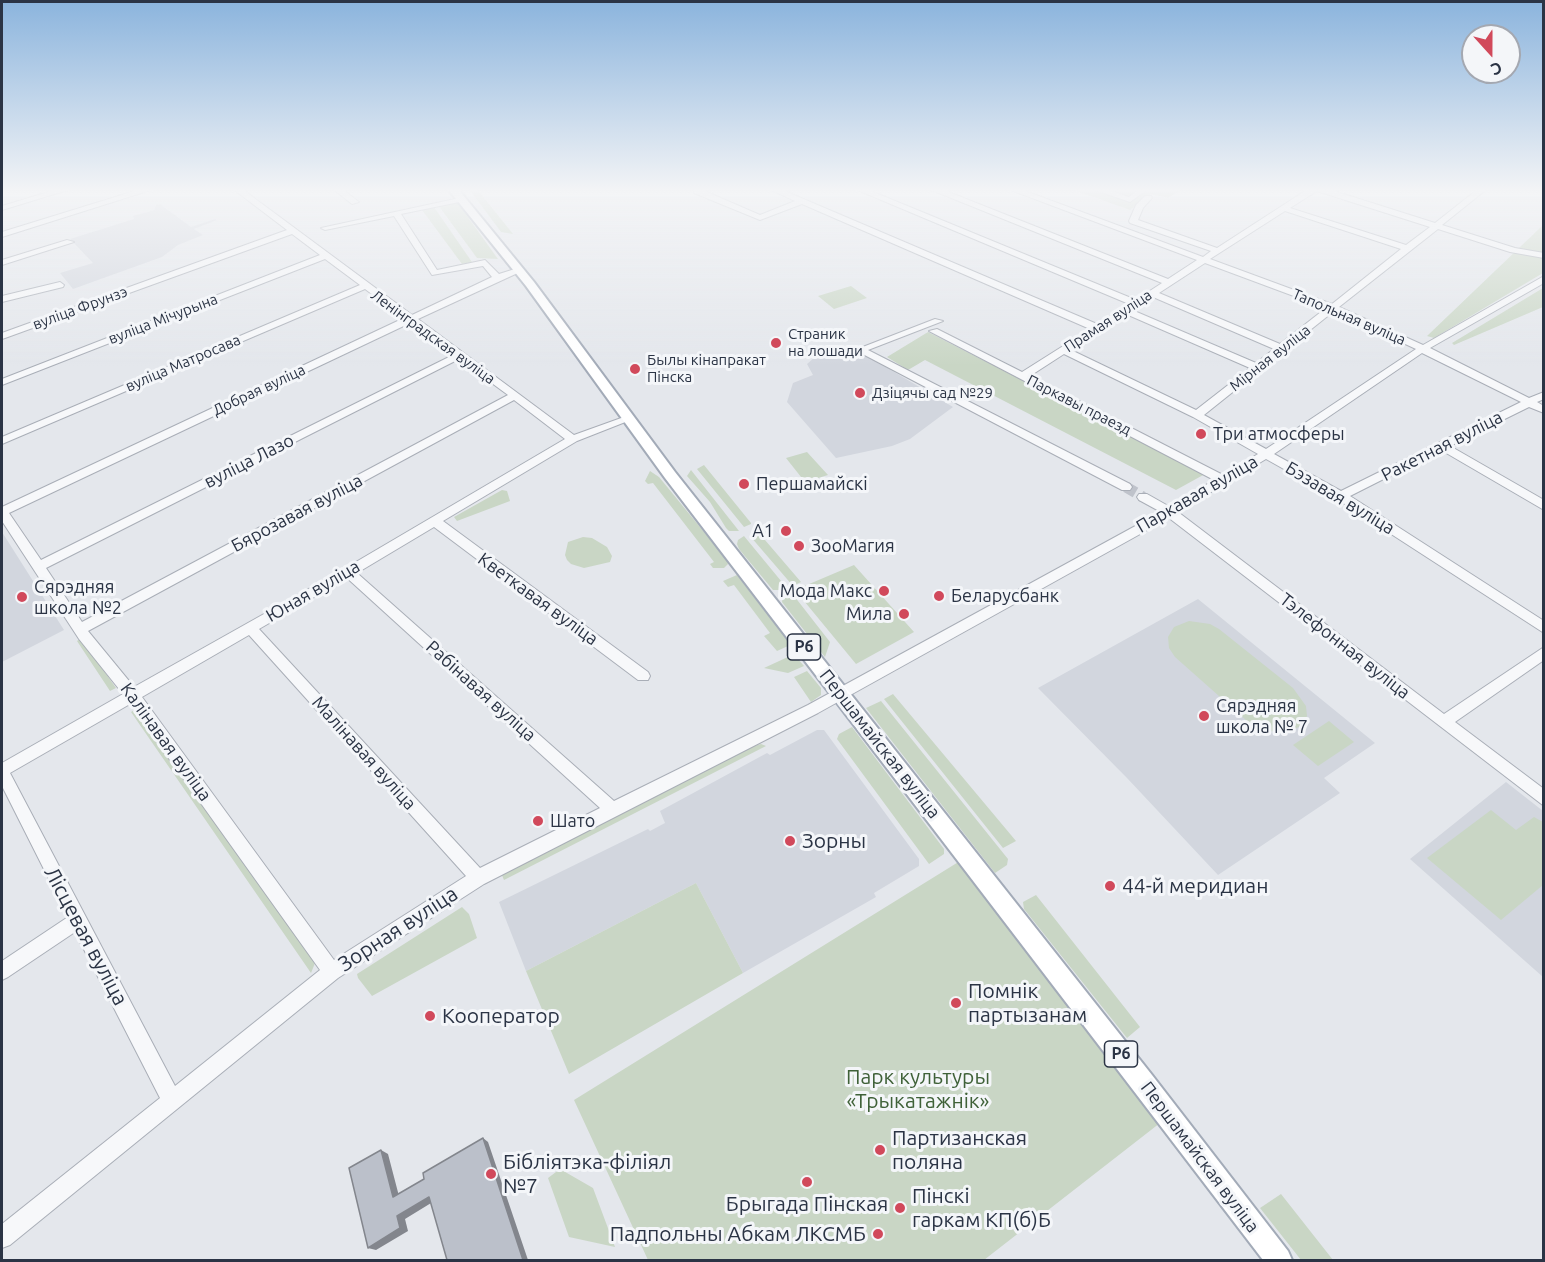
<!DOCTYPE html>
<html>
<head>
<meta charset="utf-8">
<style>
	body { margin:0 }
	#map { position:relative; width:1545px; height:1262px; overflow:hidden; background:#e4e7ec; font-family:Ubuntu,sans-serif }
	canvas { display:block }
	.frame { position:absolute; inset:0; border:3px solid #2b3445; pointer-events:none }
	.north { position:absolute; left:1461px; top:24px; width:60px; height:60px; box-sizing:border-box; background:#f4f6f9; border:2px solid #a4a8b1; border-radius:50%; rotate:159deg; font-size:16px; font-weight:700; line-height:24px; text-align:center; color:#2b3445 }
	.north::after { content:''; display:block; margin:auto; width:21px; height:27px; background:#d1495b; clip-path:polygon(50% 0,100% 100%,50% 72%,0 100%) }
</style>
</head>
<body>
<div id="map">
<canvas width="1545" height="1262"></canvas>
<div class="frame"></div>
<div class="north">С</div>
</div>
<script>
const ctx = document.querySelector('canvas').getContext('2d');
ctx.lineJoin = 'round';
function paint(path, color) { ctx.fillStyle = color; ctx.fill(path, 'evenodd'); }
const poly = rows => new Path2D(rows.map(r => 'M' + r).join(''));
function strokePath(path, color, width, dash) { ctx.strokeStyle = color; ctx.lineWidth = width; ctx.lineCap = dash ? 'butt' : 'round'; ctx.setLineDash(dash || []); ctx.stroke(path); }
function label(font, color, halo, rows, align = 'center') {
  ctx.font = font + ' Ubuntu,sans-serif'; ctx.lineWidth = 6; ctx.setLineDash([]); ctx.textBaseline = 'middle'; ctx.strokeStyle = halo; ctx.fillStyle = color; for (const [text, x, y, turn = 0] of rows) {
    ctx.save(); ctx.translate(x, y); ctx.rotate((+turn || 0) * Math.PI / 180); ctx.textAlign = isNaN(turn) ? turn : align; if (halo) ctx.strokeText(text, 0, 0); ctx.fillText(text, 0, 0); ctx.restore();
  }
}
paint(poly([
	[160,204,191,227,215,219,217,220,194,229,203,235,178,245,162,257,73,289,60,273,93,263,70,239,134,219,133,216,154,210,156,205],
	[849,345,953,407,910,439,892,446,836,458,787,402,793,383,813,375,807,364,816,356],
	[2,532,64,630,2,662],
	[1198,599,1375,743,1324,778,1340,793,1218,875,1127,778,1038,688],
	[817,730,824,730,919,859,919,866,874,893,876,897,743,973,696,883,526,971,499,902,648,829,650,831,665,823,660,811,767,753,770,755],
	[1506,782,1543,811,1543,977,1410,859]
]), '#d2d6de');
paint(poly([
	[469,189,477,189,513,234,501,232],
	[1071,189,1182,189,1168,198,1151,194,1130,210],
	[457,202,498,259,477,258,438,205],
	[434,207,472,262,462,264,422,210],
	[1543,225,1543,273,1434,338,1427,336],
	[851,286,867,298,834,309,818,296],
	[1543,288,1543,307,1454,345,1452,343],
	[928,332,1205,474,1176,490,925,360,908,370,887,357],
	[807,452,828,475,805,482,786,458],
	[704,465,751,523,751,524,744,527,697,469],
	[691,470,739,531,729,531,726,528,710,502,687,476],
	[650,471,659,477,727,560,728,564,724,568,713,568,710,564,714,562,653,483,648,484,645,481],
	[502,490,507,491,510,501,457,521,454,517],
	[759,533,801,582,793,586,750,536],
	[744,536,786,587,785,590,773,590,739,549,737,544,738,540],
	[583,537,592,538,607,547,612,556,610,562,584,568,571,564,567,560,565,555,568,542],
	[854,565,914,632,856,664,795,590],
	[737,575,788,641,788,646,777,651,764,636,770,633,734,585,728,587,723,581],
	[791,592,830,642,825,657,782,602,783,597],
	[1189,621,1210,624,1219,629,1293,688,1306,706,1307,716,1303,725,1288,732,1268,731,1257,727,1246,720,1175,657,1169,648,1168,637,1174,627],
	[81,638,116,688,110,691,77,641],
	[790,656,797,658,804,666,788,673,764,668],
	[807,671,821,688,821,695,811,702,794,677],
	[893,694,1016,841,1003,848,884,699],
	[881,701,1008,859,1007,865,995,873,866,708],
	[138,708,315,963,311,973,131,712],
	[1329,721,1354,742,1318,766,1293,745],
	[852,727,944,849,944,854,929,864,837,739,839,734],
	[761,744,766,746,504,880,501,873,750,747],
	[1491,810,1516,830,1534,817,1543,822,1543,885,1501,920,1427,858],
	[960,861,1160,1123,984,1260,648,1260,574,1100],
	[696,883,743,973,569,1074,526,971],
	[1036,895,1140,1027,1127,1038,1024,909,1023,902],
	[462,907,469,914,477,938,372,996,358,978,357,974],
	[560,1169,593,1188,615,1247,569,1237,548,1178],
	[1281,1194,1333,1260,1301,1260,1260,1208]
]), '#c9d6c5');
strokePath(poly([
	[1126,487,1143,497]
]), '#bfc3cb', 11, [11, 6]);
const minor = poly([
	[58,189,71,189,2,210,2,206,58,189],
	[141,189,154,189,2,237,2,232,141,189],
	[233,189,242,189,412,315,492,277,483,266,432,275,394,216,325,230,321,228,464,197,464,201,401,214,437,270,485,260,499,274,518,268,522,271,418,319,574,435,624,417,632,417,633,419,577,441,443,521,648,672,650,676,648,680,638,680,434,527,357,573,614,801,808,705,1161,512,1139,500,1137,497,1139,494,1147,494,1170,507,1214,480,929,331,937,329,1022,372,1090,329,802,204,760,220,694,193,694,189,700,189,760,215,795,201,769,189,780,189,1097,324,1129,304,855,189,866,189,1136,300,1162,283,929,189,941,189,1168,279,1197,260,1008,189,1020,189,1203,257,1211,251,1130,223,1129,221,1136,205,1145,196,1151,196,1152,198,1143,208,1138,220,1217,248,1308,189,1328,189,1435,223,1478,189,1487,189,1442,225,1515,248,1544,253,1544,258,1510,252,1438,229,1339,307,1423,345,1544,276,1544,283,1430,348,1529,398,1544,392,1544,399,1537,402,1544,406,1544,413,1529,407,1450,446,1544,500,1544,510,1441,450,1350,496,1544,621,1544,633,1337,499,1266,459,1178,512,1444,714,1544,647,1544,660,1455,722,1544,789,1544,806,1169,518,818,713,484,884,338,978,10,1245,2,1248,2,1224,160,1098,75,932,8,977,2,980,2,961,68,917,2,786,2,763,123,694,79,639,34,570,2,521,2,507,404,318,365,289,2,444,2,437,360,285,325,259,2,385,2,379,320,255,292,234,5,338,2,339,2,333,287,230,233,189],
	[1317,191,1430,227,1406,245,1290,208,1317,191],
	[1285,211,1401,249,1332,304,1210,259,1285,211],
	[1205,263,1326,308,1280,344,1159,293,1205,263],
	[1153,297,1274,349,1256,363,1132,310,1153,297],
	[1334,311,1416,349,1266,449,1204,415,1334,311],
	[1126,314,1250,368,1196,410,1071,350,1126,314],
	[410,323,453,355,41,560,9,513,410,323],
	[1422,353,1521,402,1341,491,1274,454,1422,353],
	[1064,354,1193,417,1258,454,1223,475,1030,376,1064,354],
	[459,359,508,395,82,622,46,568,459,359],
	[514,400,565,439,344,569,134,687,88,631,514,400],
	[347,578,600,808,480,868,259,629,347,578],
	[249,635,466,876,334,960,142,697,249,635],
	[130,704,320,970,175,1086,10,773,130,704],
	[333,189,342,189,359,202,352,204,333,189],
	[1092,189,1105,189,1129,197,1139,189,1148,189,1130,202,1092,189],
	[67,240,74,242,2,265,2,260,67,240],
	[60,282,64,285,63,287,2,302,2,296,60,282],
	[935,319,943,321,868,350,1130,484,1132,487,1130,490,1122,490,855,350,935,319]
]);
const major = poly([
	[448,189,458,189,534,282,675,472,1152,1075,1288,1251,1292,1260,1263,1260,665,478,526,286,448,189]
]);
strokePath(minor, '#a9aeb7', 2);
strokePath(major, '#a3abb8', 4);
paint(minor, '#f7f8fa');
paint(major, '#fff');
paint(poly([
	[483,1138,488,1142,528,1260,523,1260],
	[381,1150,388,1154,400,1200,393,1197],
	[429,1197,436,1200,405,1219,408,1231,376,1250,368,1248,397,1216]
]), '#83868d');
const building = poly([
	[483,1138,523,1260,447,1260,429,1197,397,1216,400,1228,368,1248,349,1168,381,1150,393,1197,424,1179,423,1173,483,1138]
]);
paint(building, '#bbc0ca');
strokePath(building, '#83868d', 1.5);
const sky = ctx.createLinearGradient(0, 0, 0, 366);
sky.addColorStop(0, '#8bb4dd');
sky.addColorStop(0.52, '#f3f4f6');
sky.addColorStop(1, '#f3f4f600');
ctx.fillStyle = sky;
ctx.fillRect(0, 0, 1545, 366);
for (const [x, y, r, color] of [
	[776,343,6,"#d1495b"],
	[635,369,6,"#d1495b"],
	[860,393,6,"#d1495b"],
	[1201,434,6,"#d1495b"],
	[744,484,6,"#d1495b"],
	[786,531,6,"#d1495b"],
	[799,546,6,"#d1495b"],
	[884,591,6,"#d1495b"],
	[939,596,6,"#d1495b"],
	[22,597,6,"#d1495b"],
	[904,614,6,"#d1495b"],
	[1204,716,6,"#d1495b"],
	[538,821,6,"#d1495b"],
	[790,841,6,"#d1495b"],
	[1110,886,6,"#d1495b"],
	[956,1003,6,"#d1495b"],
	[430,1016,6,"#d1495b"],
	[880,1150,6,"#d1495b"],
	[491,1174,6,"#d1495b"],
	[807,1182,6,"#d1495b"],
	[900,1208,6,"#d1495b"],
	[878,1234,6,"#d1495b"]
]) { const dot = new Path2D(); dot.arc(x, y, r, 0, 2 * Math.PI); ctx.fillStyle = color; ctx.fill(dot); strokePath(dot, '#f4f6f9', 2); }
label('15px', '#2b3445', '#f4f6f9', [
	["вуліца Фрунзэ",80,308,-20],
	["Тапольная вуліца",1349,317,23],
	["вуліца Мічурына",163,319,-21],
	["Прамая вуліца",1108,321,-33],
	["Ленінградская вуліца",433,337,36],
	["Мірная вуліца",1270,358,-38],
	["вуліца Матросава",183,363,-23],
	["Добрая вуліца",259,390,-25],
	["Паркавы праезд",1079,405,27]
]);
label('15px', '#2b3445', '#f4f6f9', [
	["Страник",788,334],
	["на лошади",788,351],
	["Былы кінапракат",647,360],
	["Пінска",647,377],
	["Дзіцячы сад №29",872,393]
], 'left');
for (const [x, y, w] of [
	[804,647,33],
	[1121,1054,33]
]) { const box = new Path2D(); box.roundRect(x - w / 2, y - 13, w, 26, 4.5); ctx.fillStyle = '#f4f6f9'; ctx.fill(box); strokePath(box, '#2b3445', 1.5); }
label('bold 16px', '#2b3445', null, [
	["Р6",804,647],
	["Р6",1121,1054]
]);
label('18px', '#2b3445', '#f4f6f9', [
	["Три атмосферы",1213,434],
	["Першамайскі",756,484],
	["A1",774,531,"right"],
	["ЗооМагия",811,546],
	["Сярэдняя",34,587],
	["школа №2",34,608],
	["Мода Макс",872,591,"right"],
	["Беларусбанк",951,596],
	["Мила",892,614,"right"],
	["Сярэдняя",1216,706],
	["школа № 7",1216,727],
	["Шато",550,821]
], 'left');
label('18px', '#2b3445', '#f4f6f9', [
	["Ракетная вуліца",1442,446,-27],
	["вуліца Лазо",249,461,-27],
	["Паркавая вуліца",1197,494,-30],
	["Бэзавая вуліца",1340,498,31],
	["Бярозавая вуліца",297,513,-28],
	["Юная вуліца",313,591,-30],
	["Кветкавая вуліца",538,599,36],
	["Тэлефонная вуліца",1345,646,38],
	["Рабінавая вуліца",481,691,42],
	["Калінавая вуліца",166,742,54],
	["Першамайская вуліца",880,744,52],
	["Малінавая вуліца",364,753,48],
	["Першамайская вуліца",1200,1157,53]
]);
label('21px', '#2b3445', '#f4f6f9', [
	["Зорны",802,841],
	["44-й меридиан",1122,886],
	["Помнік",968,991],
	["партызанам",968,1015],
	["Кооператор",442,1016],
	["Партизанская",892,1138],
	["поляна",892,1162],
	["Бібліятэка-філіял",503,1162],
	["№7",503,1186],
	["Пінскі",912,1196],
	["гаркам КП(б)Б",912,1220],
	["Брыгада Пінская",807,1204,"center"],
	["Падпольны Абкам ЛКСМБ",866,1234,"right"]
], 'left');
label('21px', '#2b3445', '#f4f6f9', [
	["Зорная вуліца",398,929,-33],
	["Лісцевая вуліца",86,936,62]
]);
label('21px', '#3f6138', '#f4f6f9', [
	["Парк культуры",918,1077],
	["«Трыкатажнік»",918,1101]
]);
</script>
</body>
</html>
